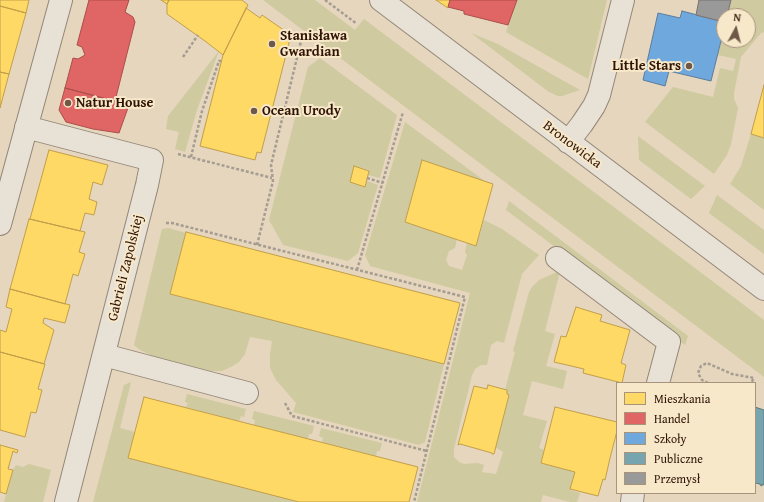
<!DOCTYPE html>
<html>
<head>
<meta charset="utf-8">
<style>
	body { margin:0 }
	#map { position:relative; width:764px; height:502px; overflow:hidden; background:#e5d6bd; font-family:"Gentium Book Plus",serif }
	canvas { display:block }
	.legend { position:absolute; left:616px; top:382px; width:140px; height:112px; box-sizing:border-box; background:#f8e8ca; border:1px solid #a8937c; margin:0; padding:5px 7px; list-style:none; font-size:12px; color:#2f1406 }
	.legend li { display:flex; align-items:center; gap:8px; height:20px }
	.legend b { width:20px; border:1px solid #a8937c }
	.north { position:absolute; left:716px; top:8px; width:40px; height:40px; box-sizing:border-box; background:#f8e8ca; border:1px solid #a8937c; border-radius:50%; rotate:7deg; font-size:11px; font-weight:700; line-height:16px; text-align:center; color:#2f1406 }
	.north::after { content:''; display:block; margin:auto; width:14px; height:18px; background:#6f5846; clip-path:polygon(50% 0,100% 100%,50% 72%,0 100%) }
</style>
</head>
<body>
<div id="map">
<canvas width="764" height="502"></canvas>
<ul class="legend">
<li><b style="height:11px;background:#ffd966"></b>Mieszkania</li>
<li><b style="height:11px;background:#e06666"></b>Handel</li>
<li><b style="height:11px;background:#6fa8dc"></b>Szkoły</li>
<li><b style="height:11px;background:#76a5af"></b>Publiczne</li>
<li><b style="height:11px;background:#999"></b>Przemysł</li>
</ul>
<div class="north">N</div>
</div>
<script>
const ctx = document.querySelector('canvas').getContext('2d');
ctx.lineJoin = 'round';
function paint(path, color) { ctx.fillStyle = color; ctx.fill(path, 'evenodd'); }
const poly = rows => new Path2D(rows.map(r => 'M' + r).join(''));
function strokePath(path, color, width, dash) { ctx.strokeStyle = color; ctx.lineWidth = width; ctx.lineCap = dash ? 'butt' : 'round'; ctx.setLineDash(dash || []); ctx.stroke(path); }
function label(font, color, halo, rows, align = 'center') {
  ctx.font = font + ' "Gentium Book Plus",serif'; ctx.lineWidth = 4; ctx.setLineDash([]); ctx.textBaseline = 'middle'; ctx.strokeStyle = halo; ctx.fillStyle = color; for (const [text, x, y, turn = 0] of rows) {
    ctx.save(); ctx.translate(x, y); ctx.rotate((+turn || 0) * Math.PI / 180); ctx.textAlign = isNaN(turn) ? turn : align; if (halo) ctx.strokeText(text, 0, 0); ctx.fillText(text, 0, 0); ctx.restore();
  }
}
paint(poly([
	[263,0,315,0,355,30,364,19,764,320,764,377],
	[517,0,607,0,588,79,506,32],
	[731,0,764,0,764,32,761,33,741,57,734,93,734,99,738,108,731,144,727,155,714,174,645,122,673,87,713,97,720,68,733,71,736,59,718,55,724,29,724,40,748,40,748,16,727,16],
	[471,33,498,44,580,90,562,96,558,96,549,92],
	[219,51,197,110,185,152,175,149,179,132,166,129,168,116],
	[320,58,397,115,380,178,368,175,369,170,354,166,350,182,364,187,367,181,378,185,358,253,348,261,283,245,269,220,308,67],
	[405,122,486,182,405,222,457,239,455,248,449,251,446,260,449,266,462,270,467,255,465,252,467,243,476,245,484,220,502,229,539,255,522,274,504,343,497,341,491,345,487,365,481,365,475,369,472,375,454,449,454,457,459,462,464,464,478,463,484,465,482,472,496,474,503,452,495,447,509,395,507,394,507,390,505,390,515,352,513,351,529,292,532,287,539,280,559,271,560,271,545,331,555,334,546,366,567,371,563,389,532,381,523,415,547,421,539,448,544,450,541,463,575,472,570,490,580,493,577,502,570,502,543,495,541,502,417,502,470,293,370,266,365,255],
	[751,134,764,138,764,210,730,184,741,166],
	[638,136,705,186,691,199,639,160],
	[717,195,764,230,764,254,709,213],
	[509,201,688,336,685,345,506,210],
	[168,228,186,233,170,294,444,364,425,442,419,445,293,412,296,403,276,380,270,368,270,354,272,341,250,337,245,354,239,362,231,367,222,371,210,371,155,357,140,350,134,345,162,229],
	[131,382,120,428,135,432,299,502,93,502,124,385],
	[187,394,246,409,244,417,241,416,239,421,186,407,188,403,185,402],
	[254,411,314,426,312,434,309,434,308,439,254,425,255,420,252,419],
	[321,428,382,443,380,451,377,451,376,456,322,442,323,438,319,436],
	[29,464,51,470,43,502,4,502,13,470,16,465,23,467]
]), '#cfcaa0');
const homes = poly([
	[0,0,29,0,26,13,0,6,0,0],
	[161,0,169,0,167,4,161,0],
	[169,0,242,0,248,5,223,55,205,41,167,14,167,4,169,0],
	[436,0,450,0,448,8,436,0],
	[0,6,26,13,9,74,0,72,0,6],
	[246,8,260,18,262,15,291,35,261,153,257,152,255,160,200,146,223,55,246,8],
	[0,72,9,74,0,108,0,72],
	[764,85,764,138,751,134,764,85],
	[49,150,108,165,102,185,93,182,89,199,97,202,94,215,85,213,80,231,30,219,49,150],
	[422,160,493,184,476,246,405,222,422,160],
	[354,166,369,171,365,187,350,182,354,166],
	[29,219,85,232,79,252,85,254,78,276,73,274,65,304,10,289,29,219],
	[186,232,460,303,444,364,170,294,186,232],
	[10,289,70,305,65,323,44,318,43,323,54,330,44,364,0,352,0,330,6,332,12,309,6,307,10,289],
	[576,307,602,315,600,321,630,330,621,363,626,365,622,383,583,373,584,369,554,362,561,336,566,337,576,307],
	[0,352,45,364,38,389,42,390,36,413,31,412,25,437,0,430,0,352],
	[488,385,507,390,507,394,509,395,494,454,492,454,492,453,460,444,458,445,474,386,487,389,488,385],
	[144,397,418,467,409,502,299,502,128,458,144,397],
	[555,407,617,422,617,431,610,458,605,480,603,479,598,496,570,489,575,472,541,463,555,407],
	[0,445,18,450,17,453,13,451,8,469,13,470,6,494,0,492,0,445]
]);
paint(homes, '#ffd966');
strokePath(homes, '#c19e49', 1);
const shops = poly([
	[89,0,129,0,125,12,133,17,135,22,115,101,65,88,73,58,78,59,85,55,82,47,77,45,89,0],
	[450,0,517,0,508,25,464,14,464,11,448,7,450,0],
	[65,88,129,105,119,133,93,129,66,122,59,110,65,88]
]);
paint(shops, '#e06666');
strokePath(shops, '#ab4d49', 1);
const schools = poly([
	[682,11,724,22,724,29,711,81,669,71,665,86,643,80,658,13,680,18,682,11]
]);
paint(schools, '#6fa8dc');
strokePath(schools, '#5c7c9c', 1);
const public = poly([
	[755,407,764,410,764,485,762,484,762,486,760,485,760,484,755,483,755,407]
]);
paint(public, '#76a5af');
strokePath(public, '#617a7c', 1);
const industry = poly([
	[699,0,731,0,727,16,724,16,724,22,696,15,699,0]
]);
paint(industry, '#999');
strokePath(industry, '#79716d', 1);
const minor = poly([
	[381,0,764,289],
	[26,127,152,160,147,185,66,502],
	[568,142,582,124,594,106,599,95,623,0],
	[0,224,61,0],
	[557,258,669,342,658,383],
	[104,355,247,393],
	[632,502,633,493]
]);
strokePath(minor, '#938778', 24);
strokePath(poly([
	[325,0,357,24],
	[183,57,198,35],
	[178,154,272,178],
	[191,157,202,111,219,61,221,61],
	[367,178,383,183],
	[166,223,172,223,465,297,414,502],
	[257,245,273,181,271,165,302,37],
	[357,270,403,112],
	[708,383,702,380,698,373,701,366,707,363,732,374,754,378,751,383],
	[285,403,292,416,427,451]
]), '#a59c92', 2.5, [3, 2]);
strokePath(minor, '#e8e1d5', 22);
for (const [x, y, r, color] of [
	[272,44,4,"#6f5846"],
	[689,66,4,"#6f5846"],
	[68,103,4,"#6f5846"],
	[254,111,4,"#6f5846"]
]) { const dot = new Path2D(); dot.arc(x, y, r, 0, 2 * Math.PI); ctx.fillStyle = color; ctx.fill(dot); strokePath(dot, '#f8e8ca', 1.5); }
label('bold 14px', '#2f1406', '#f8e8ca', [
	["Stanisława",280,36],
	["Gwardian",280,52],
	["Little Stars",681,66,"right"],
	["Natur House",76,103],
	["Ocean Urody",262,111]
], 'left');
label('14px', '#2f1406', '#f8e8ca', [
	["Bronowicka",572,145,37],
	["Gabrieli Zapolskiej",126,268,-76]
]);
</script>
</body>
</html>
